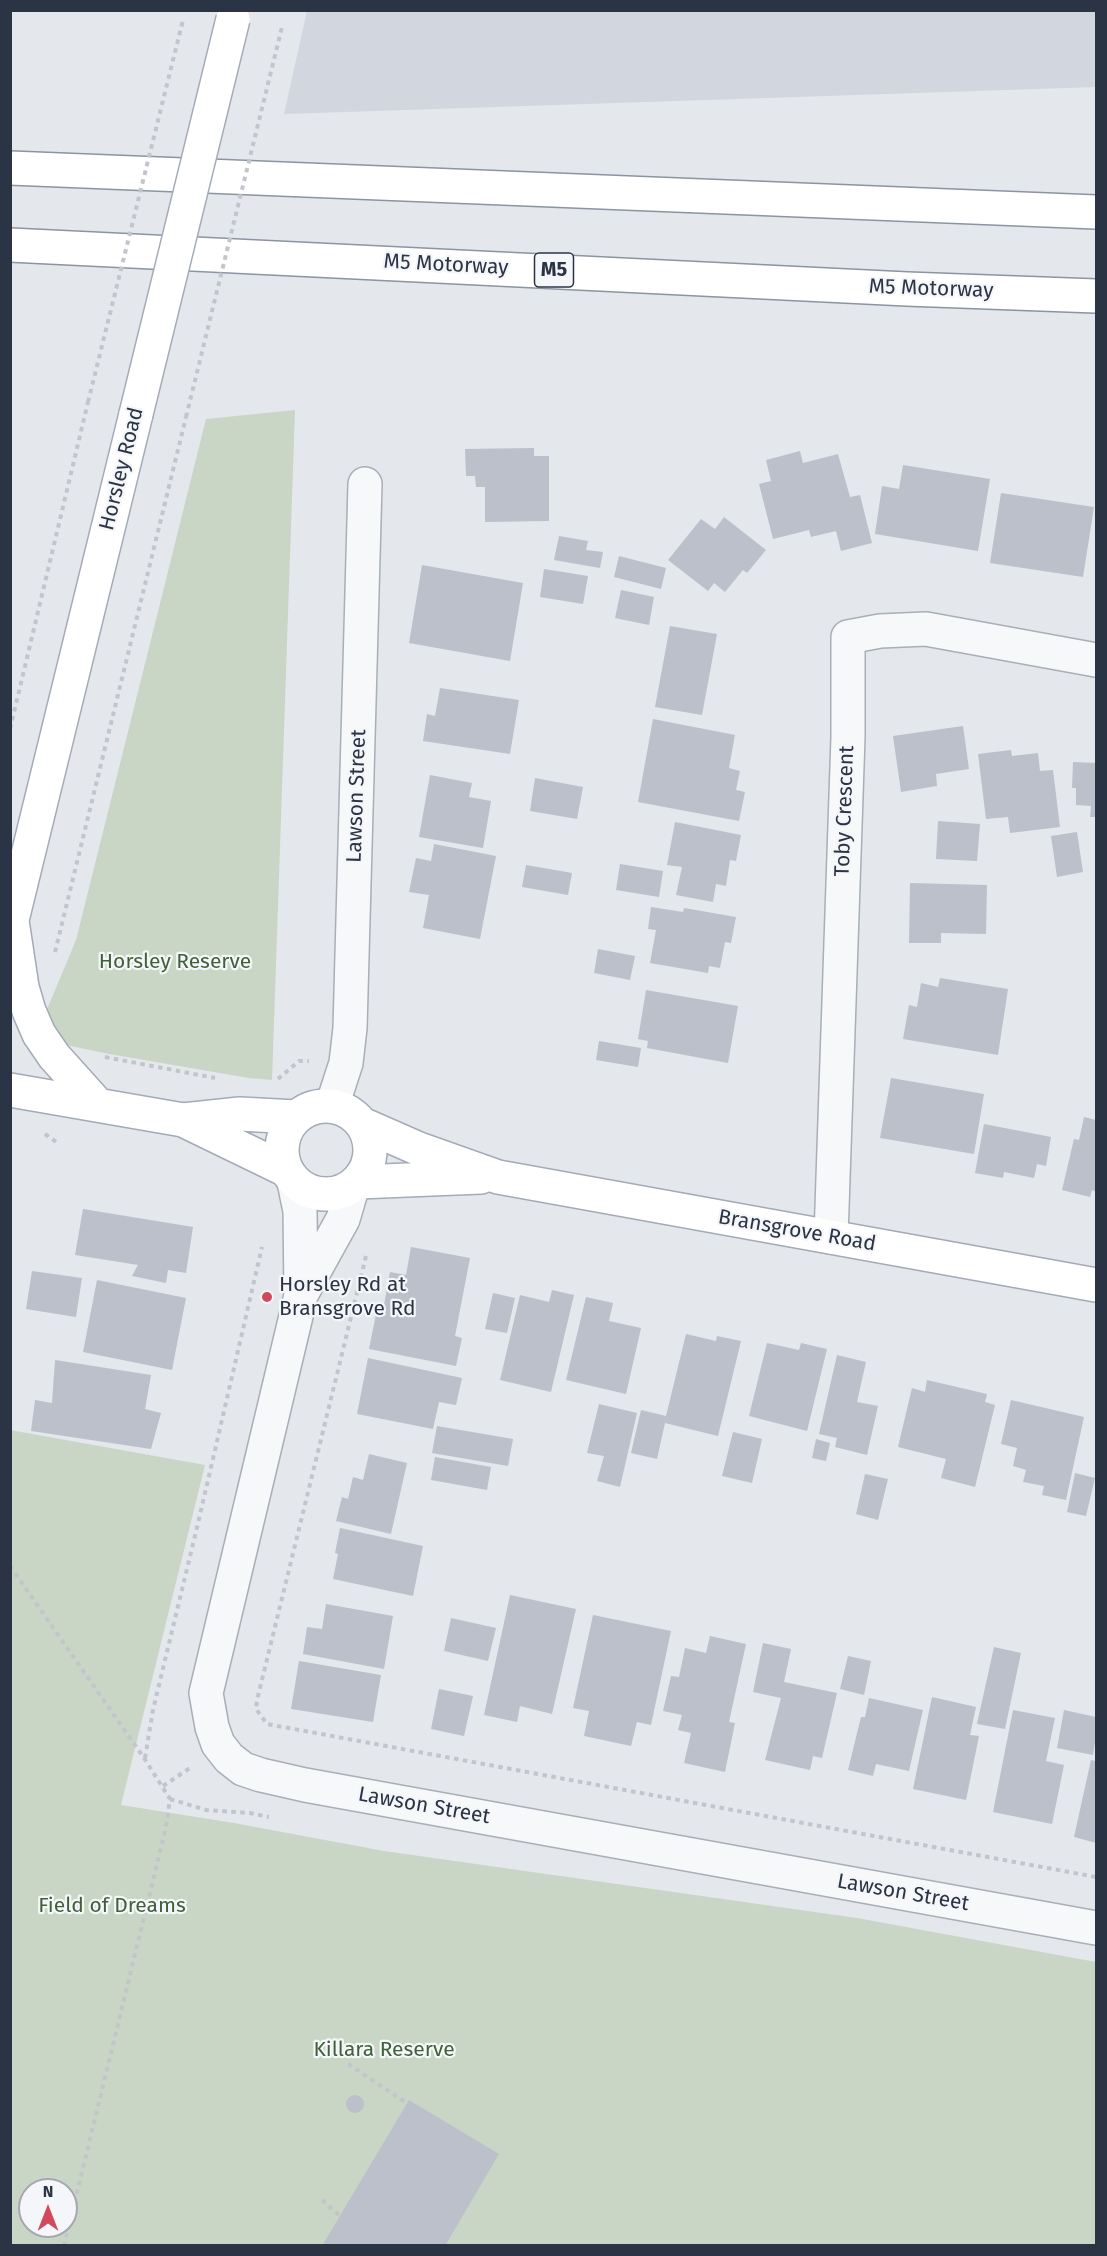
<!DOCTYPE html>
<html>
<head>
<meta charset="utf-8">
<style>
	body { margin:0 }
	#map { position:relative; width:1107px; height:2256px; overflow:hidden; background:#e4e7ec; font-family:"Fira Sans",sans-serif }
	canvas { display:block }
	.frame { position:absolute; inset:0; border:12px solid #2b3445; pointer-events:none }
	.north { position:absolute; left:18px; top:2178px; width:60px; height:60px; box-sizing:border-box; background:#f4f6f9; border:2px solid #a4a8b1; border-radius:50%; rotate:0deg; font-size:16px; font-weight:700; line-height:24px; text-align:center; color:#2b3445 }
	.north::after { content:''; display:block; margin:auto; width:21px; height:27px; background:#d1495b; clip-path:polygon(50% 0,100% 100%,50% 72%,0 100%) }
</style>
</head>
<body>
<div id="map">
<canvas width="1107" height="2256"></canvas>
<div class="frame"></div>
<div class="north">N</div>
</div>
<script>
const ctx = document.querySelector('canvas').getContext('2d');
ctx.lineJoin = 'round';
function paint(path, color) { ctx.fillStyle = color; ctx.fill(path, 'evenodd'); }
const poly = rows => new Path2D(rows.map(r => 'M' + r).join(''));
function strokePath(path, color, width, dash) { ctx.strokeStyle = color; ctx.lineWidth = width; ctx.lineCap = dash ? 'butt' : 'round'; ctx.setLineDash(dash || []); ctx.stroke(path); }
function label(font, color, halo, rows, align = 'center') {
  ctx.font = font + ' "Fira Sans",sans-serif'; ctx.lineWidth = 4.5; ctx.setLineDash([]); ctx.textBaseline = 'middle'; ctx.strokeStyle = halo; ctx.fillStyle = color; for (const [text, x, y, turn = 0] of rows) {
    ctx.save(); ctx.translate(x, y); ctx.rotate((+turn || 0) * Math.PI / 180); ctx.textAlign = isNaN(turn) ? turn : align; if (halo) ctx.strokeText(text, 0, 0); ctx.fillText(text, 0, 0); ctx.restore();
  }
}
paint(poly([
	[307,11,1096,11,1096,87,284,114]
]), '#d2d6de');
paint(poly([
	[295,410,272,1080,249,1078,109,1054,47,1041,40,1026,76,940,206,419],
	[10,1430,205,1465,121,1805,234,1823,384,1851,857,1918,1096,1962,1096,2245,11,2245],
	[30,2190,66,2190,66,2226,30,2226]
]), '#c9d6c5');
paint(poly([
	[534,448,534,456,549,456,549,521,485,522,485,487,476,487,475,476,466,476,465,449],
	[800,451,803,463,838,454,850,497,860,495,872,543,841,551,836,531,811,537,809,530,773,539,759,484,771,481,766,460],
	[903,465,990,479,978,551,875,534,882,486,899,489],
	[1001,493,1094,507,1083,577,990,563],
	[724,517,766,550,747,573,743,570,725,592,714,583,708,591,668,560,701,519,715,529],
	[559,536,588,541,586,550,603,552,600,568,554,560],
	[619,556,666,568,661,589,614,577],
	[422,565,523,583,510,661,409,643],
	[544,569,588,576,583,604,540,597],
	[621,590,654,597,649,625,615,618],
	[670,626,717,634,702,715,655,707],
	[440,688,519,700,510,754,423,741,427,714,435,716],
	[653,719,735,735,729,768,740,771,736,790,745,792,739,821,638,802],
	[963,726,969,769,936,774,937,786,901,792,893,736],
	[1011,750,1012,756,1038,753,1040,771,1053,770,1060,827,1010,833,1008,817,986,819,978,754],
	[1073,762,1096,763,1096,817,1090,817,1091,806,1076,805,1076,788,1072,788],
	[430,775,472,783,469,797,491,801,483,848,419,837],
	[535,778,583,787,577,819,530,811],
	[938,821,980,824,977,861,936,859],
	[675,822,741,835,736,861,730,860,726,886,716,884,713,902,676,895,682,867,667,865],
	[1077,832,1083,872,1057,877,1051,836],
	[434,844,496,856,480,939,423,928,429,895,409,892,416,858,431,861],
	[620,864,663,871,659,897,616,890],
	[526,865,572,873,568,895,522,887],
	[910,883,987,885,986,934,941,933,941,943,909,943],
	[651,907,683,912,684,908,736,917,731,943,725,942,720,968,709,966,708,973,650,963,656,930,648,929],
	[598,949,635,956,630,980,594,973],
	[940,978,1008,989,998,1055,903,1039,909,1005,917,1007,921,983,938,987],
	[646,990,738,1006,728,1063,647,1048,648,1041,638,1039],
	[599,1041,641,1048,638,1067,596,1060],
	[891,1078,984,1094,974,1154,880,1138],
	[1084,1117,1096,1120,1096,1192,1092,1190,1090,1197,1062,1190,1074,1139,1079,1140],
	[984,1124,1051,1137,1046,1166,1037,1164,1034,1178,1004,1172,1003,1178,975,1173],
	[83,1209,193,1227,186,1273,168,1270,166,1283,132,1276,138,1265,75,1255],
	[411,1247,470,1258,455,1336,462,1338,456,1366,369,1349,378,1304,384,1305,390,1272,406,1275],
	[32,1271,82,1278,76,1317,26,1309],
	[97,1280,186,1298,172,1370,83,1352],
	[552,1290,574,1295,551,1392,500,1380,520,1295,549,1302],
	[493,1293,515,1298,507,1333,485,1329],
	[586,1297,613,1303,609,1321,641,1328,626,1394,566,1380],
	[686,1334,716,1341,717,1336,741,1341,718,1436,665,1423,657,1459,631,1453,641,1410,666,1416],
	[767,1343,799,1350,801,1343,827,1349,807,1431,749,1416],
	[837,1355,866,1362,857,1402,878,1406,867,1455,835,1447,837,1438,819,1434],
	[368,1358,462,1378,456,1405,439,1402,433,1429,357,1414],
	[55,1360,151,1375,145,1409,161,1413,151,1449,31,1431,35,1400,52,1403],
	[927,1380,987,1394,985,1402,995,1405,975,1487,941,1478,946,1459,898,1447,912,1388,925,1392],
	[1011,1400,1084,1417,1066,1500,1042,1495,1044,1486,1023,1482,1026,1470,1013,1466,1017,1448,1001,1444],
	[599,1404,637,1413,620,1487,597,1481,604,1456,587,1453],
	[437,1426,513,1439,508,1466,432,1453],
	[733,1432,762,1439,752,1483,722,1476],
	[816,1439,830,1443,826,1461,812,1458],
	[369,1454,407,1463,391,1534,336,1521,342,1497,348,1499,353,1477,363,1480],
	[435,1457,491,1467,487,1490,431,1480],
	[1075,1473,1095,1478,1086,1516,1067,1512],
	[865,1474,888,1479,878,1520,856,1514],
	[340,1528,423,1546,413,1596,333,1579,338,1554,335,1553],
	[510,1595,576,1609,552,1714,520,1706,517,1722,484,1715],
	[326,1604,393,1616,384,1669,303,1654,307,1627,322,1629],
	[593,1615,671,1631,651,1725,637,1722,631,1746,584,1736,589,1711,573,1708],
	[451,1618,496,1628,488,1661,444,1651],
	[710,1636,746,1644,729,1722,735,1723,725,1772,684,1763,691,1733,678,1730,682,1715,663,1711,671,1676,679,1677,685,1648,706,1653],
	[763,1643,791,1649,784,1682,837,1693,822,1758,813,1756,810,1770,765,1760,781,1698,753,1692],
	[994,1647,1021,1653,1005,1729,977,1724],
	[848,1656,871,1661,864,1695,840,1689],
	[299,1661,381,1675,373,1722,291,1709],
	[439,1689,473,1696,464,1736,431,1729],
	[932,1697,976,1707,970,1735,979,1736,966,1800,913,1789],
	[869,1698,923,1710,909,1771,876,1764,873,1776,848,1770,861,1717,865,1717],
	[1013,1710,1055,1718,1046,1761,1064,1765,1052,1824,993,1812],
	[1064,1710,1096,1717,1096,1736,1093,1755,1057,1748],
	[1091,1760,1096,1761,1096,1843,1074,1837],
	'346 2104a9 9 0 1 1 18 0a9 9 0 1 1-18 0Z',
	[409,2100,499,2154,445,2246,322,2246]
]), '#bbc0ca');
const minor = poly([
	[332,1106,346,1063,350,1028,365,484],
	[294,1182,300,1211,301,1295,206,1693,212,1727,218,1744,229,1758,243,1769,261,1775,305,1785,1096,1928],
	[831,1237,848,737,848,637,880,631,926,629,1096,660],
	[302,1293,343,1219,353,1185]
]);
const major = poly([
	[12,921,22,987,29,1011,39,1034,54,1056,98,1105],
	[10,928,136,414],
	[10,1090,183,1120,240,1114,296,1117],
	'282 1150a44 44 0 1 1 88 0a44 44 0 1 1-88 0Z',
	[183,1120,286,1170],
	[362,1124,419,1149,498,1177,1096,1285],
	[358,1182,481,1177]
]);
const highway = poly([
	[10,168,1096,212],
	[10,245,907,289,1096,296]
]);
strokePath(minor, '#a9aeb7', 36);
strokePath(major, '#a3abb8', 36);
strokePath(highway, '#8b94a3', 36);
strokePath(poly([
	[10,729,88,402],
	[55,952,186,417],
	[105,1057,215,1078],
	[278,1079,299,1061,309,1061],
	[45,1134,59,1144],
	[366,1256,257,1700,256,1709,267,1724,1096,1877],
	[10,1566,144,1758,170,1799,166,1827,64,2246],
	[145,1758,153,1710,199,1519,262,1247],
	[163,1786,190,1768],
	[170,1799,206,1810,250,1813,269,1817],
	[348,2064,407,2103],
	[322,2200,340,2216]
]), '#c2c5cb', 4, [4.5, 4.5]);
strokePath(minor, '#f7f8fa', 33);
strokePath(major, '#fff', 33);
strokePath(highway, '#fff', 33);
const majorBridge = poly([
	[136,414,233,19]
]);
strokePath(majorBridge, '#a3abb8', 36, []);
strokePath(poly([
	[88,402,183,20],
	[186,417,282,27]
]), '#c2c5cb', 4, [4.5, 4.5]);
strokePath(majorBridge, '#fff', 33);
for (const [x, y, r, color] of [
	[267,1297,6,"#d1495b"]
]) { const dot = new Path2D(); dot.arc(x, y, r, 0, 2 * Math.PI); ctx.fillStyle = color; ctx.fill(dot); strokePath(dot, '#f4f6f9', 2); }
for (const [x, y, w] of [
	[554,270,39]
]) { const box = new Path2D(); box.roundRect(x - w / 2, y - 17, w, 34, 4.5); ctx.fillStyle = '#f4f6f9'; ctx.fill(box); strokePath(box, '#2b3445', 1.5); }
label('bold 20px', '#2b3445', null, [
	["M5",554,270]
]);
label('21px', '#2b3445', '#f4f6f9', [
	["M5 Motorway",446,265,3],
	["M5 Motorway",931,289,2],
	["Horsley Road",122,469,-76],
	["Lawson Street",357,796,-88],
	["Toby Crescent",845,811,-88],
	["Bransgrove Road",797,1231,10],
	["Lawson Street",424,1806,10],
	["Lawson Street",903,1893,10]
]);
label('21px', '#3f6138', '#f4f6f9', [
	["Horsley Reserve",175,962],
	["Field of Dreams",112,1906],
	["Killara Reserve",384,2050]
]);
label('21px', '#2b3445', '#f4f6f9', [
	["Horsley Rd at",279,1285],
	["Bransgrove Rd",279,1309]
], 'left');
</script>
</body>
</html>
